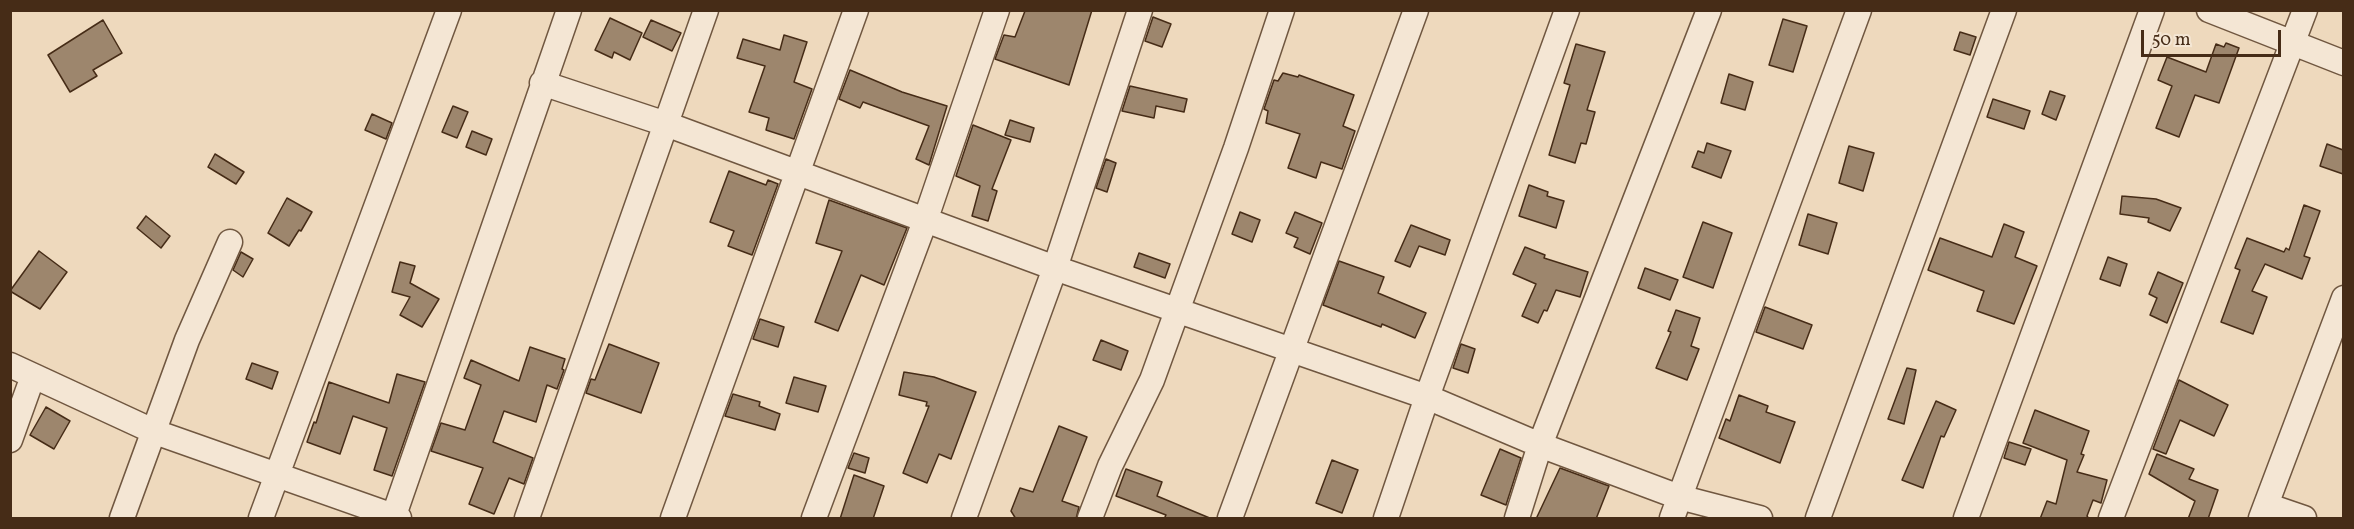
<!DOCTYPE html>
<html>
<head>
<meta charset="utf-8">
<style>
	body { margin:0 }
	#map { position:relative; width:2354px; height:529px; overflow:hidden; background:#eed9bd; font-family:Vollkorn,serif }
	canvas { display:block }
	.frame { position:absolute; inset:0; border:12px solid #462c17; pointer-events:none }
	.scale { position:absolute; left:2141px; top:30px; width:140px; height:27px; box-sizing:border-box; border:3px solid #462c17; border-top:0; padding-left:8px; font-size:18px; line-height:21px; white-space:nowrap; color:#462c17; -webkit-text-stroke:4px #f4e6d4; paint-order:stroke }
</style>
</head>
<body>
<div id="map">
<canvas width="2354" height="529"></canvas>
<div class="frame"></div>
<div class="scale">50 m</div>
</div>
<script>
const ctx = document.querySelector('canvas').getContext('2d');
ctx.lineJoin = 'round';
function paint(path, color) { ctx.fillStyle = color; ctx.fill(path, 'evenodd'); }
const poly = rows => new Path2D(rows.map(r => 'M' + r).join(''));
function strokePath(path, color, width, dash) { ctx.strokeStyle = color; ctx.lineWidth = width; ctx.lineCap = dash ? 'butt' : 'round'; ctx.setLineDash(dash || []); ctx.stroke(path); }
const building = poly([
	[1092,10,1069,85,995,59,1004,35,1015,37,1025,11,1092,10],
	[1153,17,1171,24,1162,47,1145,41,1153,17],
	[610,18,642,33,630,60,614,52,612,58,595,50,610,18],
	[1783,19,1807,26,1793,72,1769,65,1783,19],
	[103,20,122,53,93,70,97,76,70,92,48,55,103,20],
	[651,20,681,33,672,51,643,37,651,20],
	[1960,32,1976,37,1970,55,1954,50,1960,32],
	[784,35,807,42,794,82,812,89,794,139,766,130,769,118,749,112,765,66,737,58,743,39,780,50,784,35],
	[2226,43,2239,48,2219,103,2195,95,2179,137,2156,128,2172,86,2158,80,2167,57,2206,72,2216,44,2224,47,2226,43],
	[1576,44,1605,52,1587,110,1595,112,1586,144,1581,143,1575,163,1549,155,1570,85,1564,83,1576,44],
	[850,70,902,92,947,106,929,165,916,159,929,126,863,102,860,108,839,99,850,70],
	[1283,73,1298,77,1299,75,1354,95,1343,126,1355,131,1342,169,1321,162,1316,178,1288,168,1300,134,1266,123,1268,111,1264,109,1274,80,1278,81,1283,73],
	[1729,74,1753,82,1745,110,1721,103,1729,74],
	[1130,86,1187,99,1184,112,1156,106,1154,118,1122,111,1130,86],
	[2050,91,2065,96,2056,120,2042,114,2050,91],
	[1993,99,2030,111,2024,129,1987,117,1993,99],
	[453,106,468,112,457,138,442,132,453,106],
	[372,114,392,123,386,139,365,130,372,114],
	[1010,120,1034,128,1030,142,1005,135,1010,120],
	[973,125,1011,140,992,189,997,191,988,221,972,216,980,186,956,176,973,125],
	[472,131,492,139,486,155,466,147,472,131],
	[1707,143,1731,151,1721,178,1692,167,1698,151,1704,153,1707,143],
	[2327,144,2343,150,2343,174,2320,166,2327,144],
	[1849,146,1874,153,1863,191,1839,183,1849,146],
	[215,154,244,172,236,184,208,167,215,154],
	[1106,159,1116,163,1107,192,1096,188,1106,159],
	[729,171,766,185,768,180,778,184,752,255,728,246,734,231,710,222,729,171],
	[1529,185,1548,192,1547,196,1564,201,1556,228,1519,216,1529,185],
	[2122,196,2156,199,2181,208,2170,231,2148,222,2149,218,2120,214,2122,196],
	[287,198,312,212,301,231,299,230,289,246,268,233,287,198],
	[829,200,907,228,884,285,861,275,838,331,815,322,842,251,816,243,829,200],
	[2304,205,2320,211,2304,256,2310,258,2302,279,2265,264,2252,291,2267,297,2253,334,2221,322,2240,270,2235,268,2247,238,2284,252,2286,248,2289,250,2304,205],
	[1240,212,1260,220,1252,242,1232,234,1240,212],
	[1295,212,1322,223,1310,254,1294,247,1298,238,1286,233,1295,212],
	[1808,214,1837,223,1828,254,1799,245,1808,214],
	[146,216,170,236,161,248,137,228,146,216],
	[1703,222,1732,233,1713,288,1683,277,1703,222],
	[2004,224,2024,232,2015,257,2037,266,2014,324,1977,311,1984,291,1928,270,1940,238,1992,257,2004,224],
	[1411,225,1450,240,1445,255,1419,246,1410,267,1395,261,1411,225],
	[1525,247,1545,255,1544,258,1588,272,1580,297,1556,290,1547,311,1544,310,1538,323,1522,316,1536,284,1513,274,1525,247],
	[39,251,67,272,40,309,10,291,39,251],
	[241,252,253,259,243,277,233,270,241,252],
	[1139,253,1170,264,1165,278,1134,267,1139,253],
	[2108,257,2127,264,2120,286,2100,279,2108,257],
	[1339,261,1384,277,1378,293,1426,313,1415,338,1382,324,1381,327,1323,305,1339,261],
	[400,262,415,266,410,283,439,299,422,327,400,315,410,297,392,292,400,262],
	[1645,268,1678,280,1670,300,1638,288,1645,268],
	[2158,272,2183,283,2167,323,2150,315,2157,298,2149,294,2158,272],
	[1765,307,1812,325,1803,349,1756,332,1765,307],
	[1676,310,1700,318,1691,346,1699,349,1687,380,1656,368,1671,332,1668,331,1676,310],
	[760,319,784,327,778,347,753,339,760,319],
	[1101,340,1128,351,1121,370,1093,360,1101,340],
	[609,344,659,363,641,413,586,393,591,379,595,380,609,344],
	[1461,344,1475,349,1468,373,1453,368,1461,344],
	[530,347,565,359,562,369,564,370,557,389,547,385,536,422,504,411,493,442,533,458,524,484,509,478,494,514,469,504,483,468,431,451,441,423,465,430,481,385,464,378,471,360,519,381,530,347],
	[252,363,278,372,272,389,246,379,252,363],
	[1907,368,1916,370,1904,424,1888,419,1907,368],
	[904,372,934,377,976,392,951,459,939,454,927,483,903,473,929,406,926,406,927,402,899,395,904,372],
	[397,374,425,382,392,476,374,470,387,428,353,416,340,454,307,442,314,422,316,423,329,382,389,403,397,374],
	[794,377,826,386,818,412,786,403,794,377],
	[2179,380,2228,405,2214,436,2180,420,2166,454,2153,449,2179,380],
	[733,394,760,402,759,406,780,414,775,430,725,416,733,394],
	[1739,395,1768,406,1766,412,1795,422,1780,463,1719,438,1726,419,1730,421,1739,395],
	[1936,401,1956,410,1944,437,1941,436,1923,488,1902,480,1936,401],
	[46,407,70,421,54,449,30,435,46,407],
	[2035,410,2089,431,2081,454,2084,455,2077,472,2107,480,2101,503,2093,500,2087,516,2089,519,2040,519,2047,501,2056,504,2067,460,2023,443,2035,410],
	[1059,426,1087,437,1062,501,1079,507,1076,519,1016,519,1011,511,1020,488,1033,492,1059,426],
	[2009,442,2031,449,2025,465,2004,458,2009,442],
	[1500,449,1521,458,1506,505,1481,495,1500,449],
	[854,453,869,458,865,473,848,468,854,453],
	[2157,454,2194,469,2189,479,2218,490,2208,519,2188,519,2195,501,2149,474,2157,454],
	[1332,460,1358,470,1342,513,1316,503,1332,460],
	[1560,468,1609,486,1596,519,1536,519,1560,468],
	[1126,469,1162,482,1157,496,1212,519,1164,519,1166,515,1116,496,1126,469],
	[854,475,884,486,873,519,840,519,854,475]
]);
paint(building, '#9d866d');
strokePath(building, '#462c17', 1.5);
const minor = poly([
	[2209,10,2344,63],
	[542,83,666,124,1055,268,1427,397,1540,445,1679,497,1760,518],
	[10,365,155,432,399,518],
	[10,440,33,376],
	[2266,505,2304,518],
	[122,518,187,340,230,242],
	[261,518,449,10],
	[393,518,569,10],
	[527,518,706,10],
	[673,518,856,10],
	[814,518,925,221,997,10],
	[964,518,1055,268,1140,10],
	[1090,518,1110,466,1152,380,1236,148,1282,10],
	[1230,518,1416,10],
	[1386,518,1427,397,1567,10],
	[1517,518,1540,445,1709,10],
	[1672,518,1859,10],
	[1818,518,2004,10],
	[1966,518,2152,10],
	[2111,518,2305,10],
	[2261,518,2344,298]
]);
strokePath(minor, '#705740', 27);
strokePath(minor, '#f4e6d4', 24);
</script>
</body>
</html>
